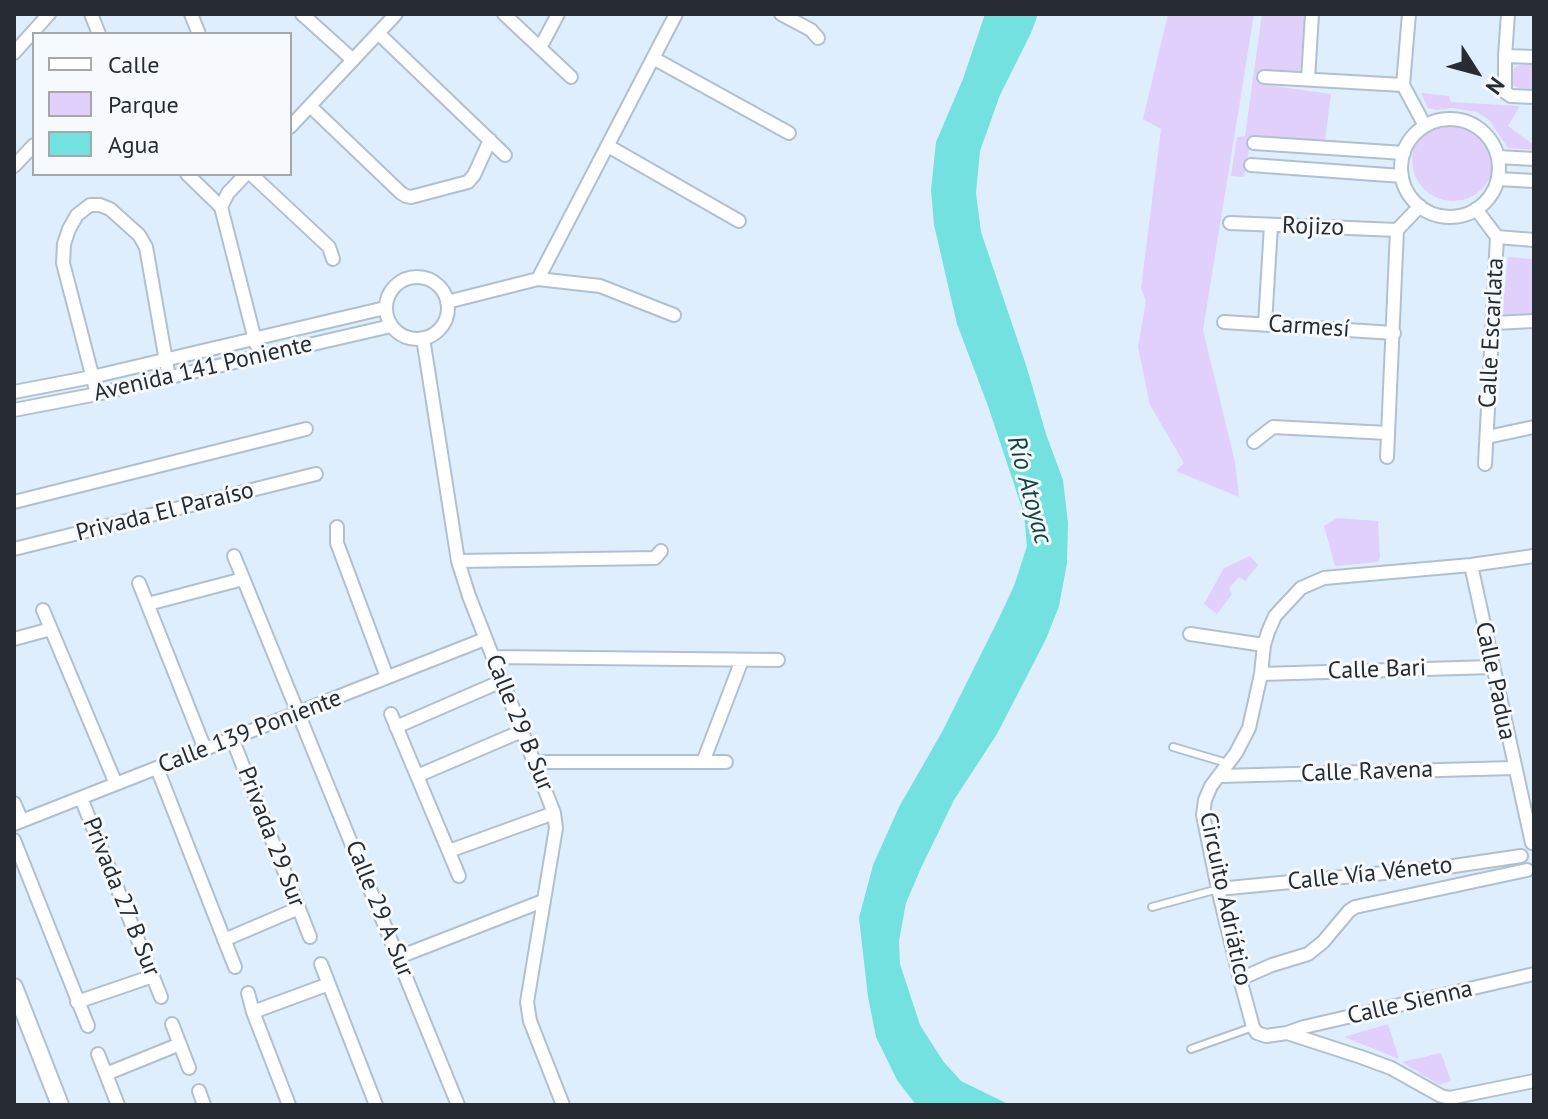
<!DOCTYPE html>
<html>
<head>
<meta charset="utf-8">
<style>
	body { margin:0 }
	#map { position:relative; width:1548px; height:1119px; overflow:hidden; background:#dfeefd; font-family:"PT Sans",sans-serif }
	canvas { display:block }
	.frame { position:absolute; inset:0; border:16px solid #262c31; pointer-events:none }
	.legend { position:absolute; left:32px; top:32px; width:260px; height:144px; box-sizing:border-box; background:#f7fafd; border:2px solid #a3a8ab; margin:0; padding:10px 14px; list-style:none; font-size:24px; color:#262c31 }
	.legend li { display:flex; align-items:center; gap:16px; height:40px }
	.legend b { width:40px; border:2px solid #a3a8ab }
	.north { position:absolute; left:1436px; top:32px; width:80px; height:80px; -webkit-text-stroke:6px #f7fafd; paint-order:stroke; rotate:126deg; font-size:22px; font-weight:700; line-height:32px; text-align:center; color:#262c31 }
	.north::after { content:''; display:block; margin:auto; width:28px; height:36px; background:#262c31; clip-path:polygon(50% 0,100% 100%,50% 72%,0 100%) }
</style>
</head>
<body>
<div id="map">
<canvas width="1548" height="1119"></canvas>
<div class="frame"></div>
<ul class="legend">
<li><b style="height:10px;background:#fff"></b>Calle</li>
<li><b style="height:22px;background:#e1d0fc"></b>Parque</li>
<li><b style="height:22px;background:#73e1e0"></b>Agua</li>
</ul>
<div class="north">N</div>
</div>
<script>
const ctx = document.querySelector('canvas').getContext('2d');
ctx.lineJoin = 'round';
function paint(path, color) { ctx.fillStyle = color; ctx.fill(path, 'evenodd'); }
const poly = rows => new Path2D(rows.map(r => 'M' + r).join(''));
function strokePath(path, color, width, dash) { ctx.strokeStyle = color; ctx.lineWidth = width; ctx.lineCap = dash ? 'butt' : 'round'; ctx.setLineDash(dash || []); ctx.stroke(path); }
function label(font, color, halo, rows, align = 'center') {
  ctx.font = font + ' "PT Sans",sans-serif'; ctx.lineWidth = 6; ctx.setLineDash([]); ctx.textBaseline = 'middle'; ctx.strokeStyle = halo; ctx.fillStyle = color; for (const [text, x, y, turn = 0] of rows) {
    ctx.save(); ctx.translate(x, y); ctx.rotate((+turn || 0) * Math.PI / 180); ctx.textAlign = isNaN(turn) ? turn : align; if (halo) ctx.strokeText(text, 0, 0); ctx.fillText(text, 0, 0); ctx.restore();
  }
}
paint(poly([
	[1168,14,1254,14,1203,330,1235,462,1239,497,1176,471,1184,463,1150,405,1138,347,1146,301,1141,288,1161,129,1143,119],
	[1262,14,1305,14,1300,73,1261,71,1259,84,1331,94,1325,141,1251,139,1244,177,1231,176,1237,137,1245,136],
	[1524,64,1534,65,1534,89,1519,88,1512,85,1514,67],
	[1421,93,1449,96,1451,102,1520,106,1508,126,1534,145,1534,150,1508,148,1489,120,1477,112,1452,108,1437,110,1428,108],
	'1412 160a41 41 0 1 1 82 0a41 41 0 1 1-82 0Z',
	[1508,257,1534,259,1534,318,1502,318],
	[1337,518,1378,521,1380,557,1378,562,1335,566,1324,526],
	[1250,556,1258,565,1245,581,1239,577,1229,588,1232,594,1217,614,1204,604,1224,568],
	[1388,1024,1399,1059,1344,1037],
	[1441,1053,1451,1081,1439,1085,1402,1062]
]), '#e1d0fc');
paint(poly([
	[985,14,1038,14,1031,33,1000,95,980,151,976,193,981,232,1027,368,1046,434,1063,480,1068,523,1067,563,1059,606,1046,639,997,734,954,800,921,868,906,903,899,941,900,964,920,1025,943,1061,961,1081,1010,1105,916,1105,897,1080,876,1037,868,997,859,918,873,865,899,807,942,732,999,618,1014,586,1027,546,1024,514,988,406,957,324,934,225,931,190,936,142,963,79]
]), '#73e1e0');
const lane = poly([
	[1173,747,1227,763],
	[1152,907,1218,889],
	[1191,1049,1253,1027]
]);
const street = poly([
	[91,14,99,34],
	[191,14,199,34],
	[302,14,353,60],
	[504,14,571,77],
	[781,14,811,30,818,38],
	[1409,14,1403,85,1425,126],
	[1508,14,1505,56,1505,92,1511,96,1534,97],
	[378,33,505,155],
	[540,48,558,14],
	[14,53,49,14],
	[1505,56,1534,57],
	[653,58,789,133],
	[1264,77,1403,85],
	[1308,79,1312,14],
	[310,106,401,193,406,196,411,197,468,182,474,175,490,140],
	'1401 168a49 49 0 1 1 98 0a49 49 0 1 1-98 0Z',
	[290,127,396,14],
	[1254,143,1404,153],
	[608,146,739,221],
	[1498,157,1534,159],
	[1251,165,1402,176],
	[14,166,34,145],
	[187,174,221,207,256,344],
	[251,174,329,247,333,259],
	[1498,179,1534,181],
	[221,207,228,193,246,174],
	[1476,209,1497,237,1485,464],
	[1230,223,1397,230],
	[1497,237,1534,240],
	'386 308a31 31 0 1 1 62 0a31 31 0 1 1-62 0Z',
	[538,279,676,14],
	[447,302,538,279,600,286,674,315],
	[1224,322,1394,333],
	[1494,323,1534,321],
	[1265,324,1271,225],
	[423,338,458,561,469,596,554,813,556,828,527,1002,530,1021,563,1105],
	[14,392,92,377,385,308],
	[97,394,63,263,64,244,69,229,77,215,90,205,100,205,110,209,139,235,146,247,169,378],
	[14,410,97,394,391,326],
	[1487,437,1534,427],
	[1254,442,1273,427,1388,433],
	[1387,457,1397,230,1420,206],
	[14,502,306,429],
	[337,527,337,543,387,677],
	[14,549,316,474],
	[234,556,458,1105],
	[1534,556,1471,565,1324,578,1301,588,1275,616,1268,632,1264,645,1261,674,1249,728,1236,753,1211,786,1205,800,1203,815,1218,889,1240,979,1253,1027,1257,1033,1266,1036,1287,1033,1361,1057,1391,1068,1441,1096,1450,1098,1534,1081],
	[458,561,655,558,661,551],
	[1471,565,1532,843],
	[139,583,205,749],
	[148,604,243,579],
	[43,610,116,784],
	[1190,634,1264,645],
	[14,639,51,629],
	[493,657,778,660],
	[1261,674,1492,667],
	[391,714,459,876],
	[396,727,502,681],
	[232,738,310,937],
	[534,762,726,762],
	[703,762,742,660],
	[157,768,235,967],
	[417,776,522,731],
	[1220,776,1514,768],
	[81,798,161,997],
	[14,803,22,821],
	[14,824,485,639],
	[14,840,88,1026],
	[449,851,554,813],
	[1218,889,1447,867,1521,856],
	[224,940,299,908],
	[399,957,543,901],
	[321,964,376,1105],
	[1240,979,1272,965,1308,954,1323,942,1349,911,1355,907,1527,870],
	[248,993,253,1012,289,1105],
	[77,1002,153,976],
	[253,1012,329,984],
	[172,1024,189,1068],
	[1287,1033,1304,1027,1534,974],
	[98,1054,118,1105],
	[106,1074,180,1044],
	[199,1091,204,1105]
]);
const secondary = poly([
	[14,987,60,1105]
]);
strokePath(lane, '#b1c0cf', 10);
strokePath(street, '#b1c0cf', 16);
strokePath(secondary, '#b1c0cf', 20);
strokePath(lane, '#fff', 6);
strokePath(street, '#fff', 12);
strokePath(secondary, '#fff', 16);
label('24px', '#262c31', '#f7fafd', [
	["Rojizo",1313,227,2],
	["Carmesí",1309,327,4],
	["Calle Escarlata",1492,333,-87],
	["Avenida 141 Poniente",203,369,-13],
	["Privada El Paraíso",165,512,-14],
	["Calle Bari",1377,670,-2],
	["Calle Padua",1495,681,78],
	["Calle 29 B Sur",519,723,68],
	["Calle 139 Poniente",250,732,-21],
	["Calle Ravena",1367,772,-2],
	["Privada 29 Sur",271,837,69],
	["Calle Vía Véneto",1370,874,-6],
	["Privada 27 B Sur",121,897,68],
	["Circuito Adriático",1225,899,78],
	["Calle 29 A Sur",379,909,68],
	["Calle Sienna",1410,1003,-13]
]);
label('italic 26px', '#144', '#f7fafd', [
	["Río Atoyac",1029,490,75]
]);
</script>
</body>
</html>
